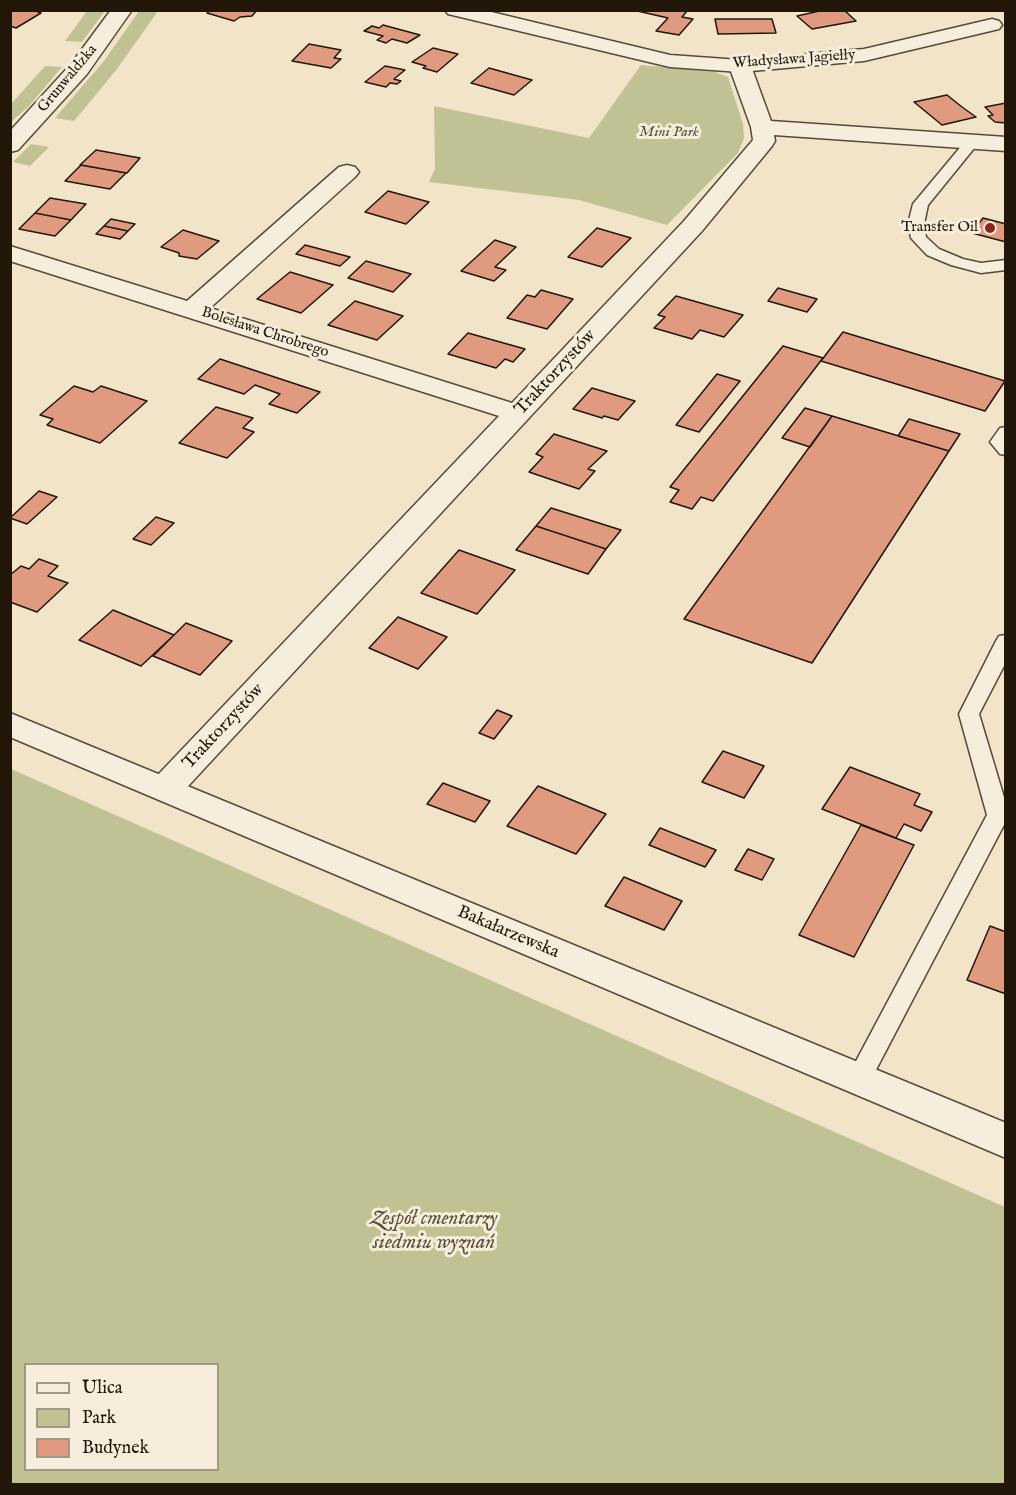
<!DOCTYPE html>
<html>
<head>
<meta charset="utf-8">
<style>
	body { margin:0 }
	#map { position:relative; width:1016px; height:1495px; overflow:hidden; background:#f2e4c9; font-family:"IM FELL English",serif }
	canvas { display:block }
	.frame { position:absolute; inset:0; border:12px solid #221609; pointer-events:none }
	.legend { position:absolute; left:24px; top:1363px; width:195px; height:108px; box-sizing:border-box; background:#f7eddc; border:2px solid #a29788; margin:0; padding:8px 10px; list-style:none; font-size:18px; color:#221609 }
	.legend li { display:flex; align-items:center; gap:12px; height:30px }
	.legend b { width:30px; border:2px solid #a29788 }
</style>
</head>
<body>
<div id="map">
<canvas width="1016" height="1495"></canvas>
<div class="frame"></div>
<ul class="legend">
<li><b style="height:8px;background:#f7eddc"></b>Ulica</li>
<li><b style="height:16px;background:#c0c293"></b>Park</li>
<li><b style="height:16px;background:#df9a80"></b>Budynek</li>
</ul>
</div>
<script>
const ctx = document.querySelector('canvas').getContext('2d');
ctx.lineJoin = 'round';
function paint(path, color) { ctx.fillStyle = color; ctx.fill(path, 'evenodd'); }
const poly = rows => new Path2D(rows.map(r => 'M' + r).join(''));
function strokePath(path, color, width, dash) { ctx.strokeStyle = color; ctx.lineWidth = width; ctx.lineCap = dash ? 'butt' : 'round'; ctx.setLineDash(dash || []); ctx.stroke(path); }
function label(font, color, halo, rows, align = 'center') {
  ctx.font = font + ' "IM FELL English",serif'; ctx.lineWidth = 6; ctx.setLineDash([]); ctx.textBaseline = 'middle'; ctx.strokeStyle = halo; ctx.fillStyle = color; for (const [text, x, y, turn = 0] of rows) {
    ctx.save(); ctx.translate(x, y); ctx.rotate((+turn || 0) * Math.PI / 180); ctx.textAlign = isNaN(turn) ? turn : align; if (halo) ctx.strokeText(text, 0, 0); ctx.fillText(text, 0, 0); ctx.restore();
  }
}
paint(poly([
	[87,11,105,11,82,42,65,41],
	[139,11,158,11,117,69,74,121,55,118,104,61],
	[641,65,715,72,728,77,743,124,744,138,738,153,667,225,579,200,429,182,435,169,434,106,589,138],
	[45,66,62,67,29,106,11,122,11,104],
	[31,144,49,147,30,166,13,162],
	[11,769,1005,1207,1005,1484,11,1484],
	[218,1364,218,1470,26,1470,26,1364]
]), '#c0c293');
const building = poly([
	[10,10,33,10,41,13,16,28,10,26,10,10],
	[211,10,257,10,252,16,240,17,234,21,207,13,211,10],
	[633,10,688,10,682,17,693,19,679,35,656,31,668,18,633,10],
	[824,10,844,10,856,21,812,29,797,16,824,10],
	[715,19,772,19,776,33,718,34,715,19],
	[383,25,420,35,407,43,392,39,386,43,377,40,383,36,364,31,372,26,379,28,383,25],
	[309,44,341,50,334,58,341,59,331,68,292,61,309,44],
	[433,48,458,54,437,72,423,68,426,66,412,62,433,48],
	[385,66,405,70,394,79,401,81,397,84,390,83,386,87,365,82,385,66],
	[489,68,532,80,514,95,471,83,489,68],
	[947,95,962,107,976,117,942,125,914,102,947,95],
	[1006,103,1006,123,995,122,988,116,993,115,985,107,1006,103],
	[96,150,140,158,127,173,80,165,96,150],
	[81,165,126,173,110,189,65,181,81,165],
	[388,191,429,202,406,224,365,212,388,191],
	[50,198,86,204,71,220,35,213,50,198],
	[35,213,71,220,55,236,19,229,35,213],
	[983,218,1006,224,1006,242,972,233,983,218],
	[111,219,135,224,128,231,104,226,111,219],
	[104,226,128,231,120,239,96,234,104,226],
	[597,228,631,238,602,267,568,257,597,228],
	[183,230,219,241,197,259,179,256,179,253,161,247,183,230],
	[495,240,516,247,495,267,506,270,494,281,461,271,495,240],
	[305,245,350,257,340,266,296,254,305,245],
	[366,261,411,274,393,292,348,278,366,261],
	[290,272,333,285,301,313,257,299,290,272],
	[778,288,817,299,807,312,768,301,778,288],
	[541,290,573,299,547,329,507,318,527,295,535,297,541,290],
	[676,296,743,315,724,337,700,330,692,339,654,328,665,317,658,315,676,296],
	[355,301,403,316,377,340,328,325,355,301],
	[843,332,1005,381,985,411,821,361,843,332],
	[468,333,525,349,513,362,505,359,496,368,448,354,468,333],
	[783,346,823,358,713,501,701,497,692,509,670,502,679,490,670,487,783,346],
	[220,359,320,392,297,413,269,404,280,394,255,385,244,394,198,379,220,359],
	[717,374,740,381,699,432,676,425,717,374],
	[74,386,93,392,101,386,147,401,100,443,47,425,53,419,40,415,74,386],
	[592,388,635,401,618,420,604,416,602,418,573,409,592,388],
	[216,407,253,418,243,428,254,432,227,458,179,443,216,407],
	[805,408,832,416,810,447,782,438,805,408],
	[832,416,949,451,812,663,684,619,832,416],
	[909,419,960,434,949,451,898,436,909,419],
	[554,434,607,451,588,469,595,471,579,489,529,472,543,457,536,454,554,434],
	[39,491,57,497,27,524,10,518,39,491],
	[551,508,621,530,606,549,536,526,551,508],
	[156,517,174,523,151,545,133,539,156,517],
	[536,526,606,549,588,574,516,550,536,526],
	[459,550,515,570,477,614,421,593,459,550],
	[39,559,58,566,48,576,68,583,37,612,10,602,10,575,21,566,29,569,39,559],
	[113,610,174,635,141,666,79,640,113,610],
	[398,617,447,637,418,669,369,648,398,617],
	[186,623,232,641,200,675,153,656,186,623],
	[497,710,512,716,494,739,479,733,497,710],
	[723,751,764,766,744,798,702,782,723,751],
	[850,767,920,794,914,805,932,812,921,831,904,824,896,838,822,809,850,767],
	[443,783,490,801,475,822,427,804,443,783],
	[538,786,606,814,576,854,507,826,538,786],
	[861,825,914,845,854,957,799,935,861,825],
	[660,828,716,850,705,867,649,845,660,828],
	[748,849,774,859,762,880,735,870,748,849],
	[624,877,682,901,664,930,605,906,624,877],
	[990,926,1006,932,1006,994,967,980,990,926]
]);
paint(building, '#df9a80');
strokePath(building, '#221609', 1.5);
const service = poly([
	[973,137,980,141,928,205,924,224,926,237,939,249,963,259,981,263,1006,260,1006,270,981,273,951,265,927,255,911,238,908,224,913,204,968,138,973,137],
	[1006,427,1006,455,1000,454,990,442,1000,428,1006,427],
	[1006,635,1006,662,979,714,1006,804,1006,821,867,1087,858,1090,849,1087,846,1080,987,815,959,714,996,641,999,636,1006,635]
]);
const minor = poly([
	[740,60,748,61,751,66,771,121,1006,137,1006,151,774,135,775,141,772,146,702,231,178,797,166,800,154,797,149,788,154,779,499,416,10,261,10,246,187,301,339,167,347,165,355,167,359,172,355,177,210,308,512,403,684,221,753,140,751,127,729,66,732,61,740,60]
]);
const tertiary = poly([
	[111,10,132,10,87,74,18,150,10,152,10,131,71,64,111,10],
	[445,10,483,10,670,55,740,60,864,49,992,19,999,21,1002,25,999,29,864,61,740,72,670,67,448,14,445,10],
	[10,713,1006,1123,1006,1158,10,737,10,713]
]);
strokePath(service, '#564a39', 3);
strokePath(minor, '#564a39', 3);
strokePath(tertiary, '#564a39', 3);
paint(service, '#f7eddc');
paint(minor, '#f7eddc');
paint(tertiary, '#f7eddc');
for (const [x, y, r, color] of [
	[990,228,6,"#8f2418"]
]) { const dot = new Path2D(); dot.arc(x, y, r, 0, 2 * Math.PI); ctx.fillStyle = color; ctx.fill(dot); strokePath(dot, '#f7eddc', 2); }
label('15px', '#221609', '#f7eddc', [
	["Władysława Jagiełły",794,60,-4],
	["Grunwaldzka",68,79,-50],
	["Bolesława Chrobrego",265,333,18]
]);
label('italic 15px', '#595239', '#f7eddc', [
	["Mini Park",669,133]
]);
label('15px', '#221609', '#f7eddc', [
	["Transfer Oil",978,228]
], 'right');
label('18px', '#221609', '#f7eddc', [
	["Traktorzystów",556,373,-47],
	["Traktorzystów",224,727,-47],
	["Bakałarzewska",508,933,23]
]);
label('italic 21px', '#595239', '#f7eddc', [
	["Zespół cmentarzy",434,1220],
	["siedmiu wyznań",434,1244]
]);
</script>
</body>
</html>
